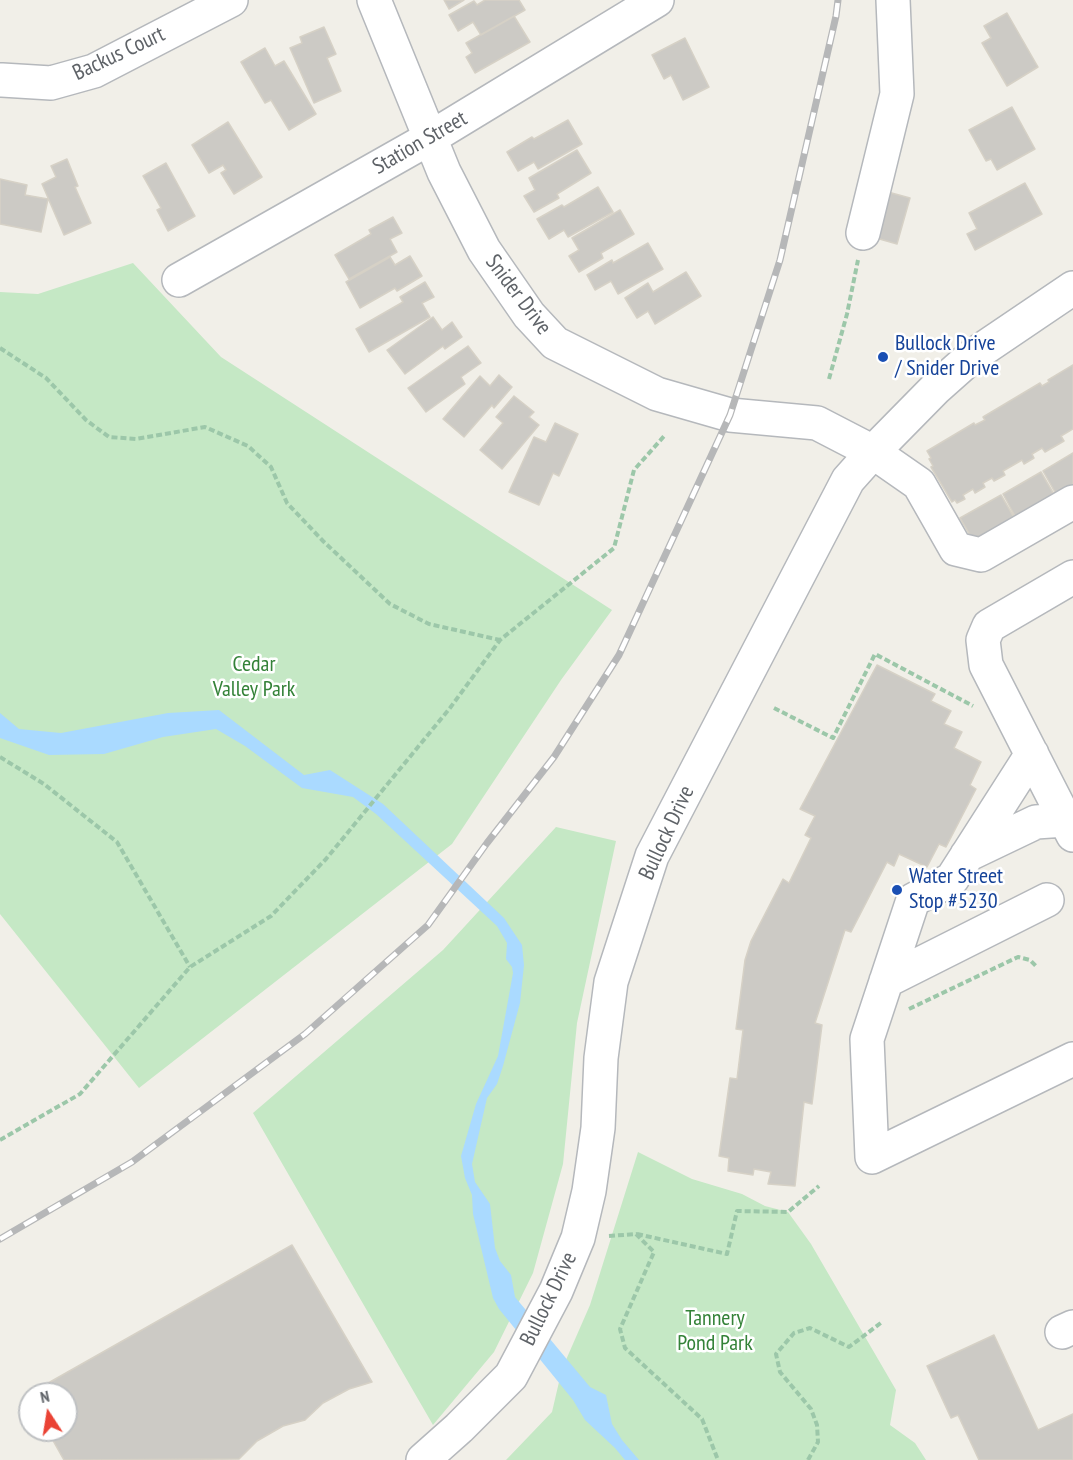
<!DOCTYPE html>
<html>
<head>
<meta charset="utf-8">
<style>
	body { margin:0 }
	#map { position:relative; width:1073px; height:1460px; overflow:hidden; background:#f1efe8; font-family:"PT Sans Narrow",sans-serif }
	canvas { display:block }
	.north { position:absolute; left:18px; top:1382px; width:60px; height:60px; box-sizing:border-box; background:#fff; border:2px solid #bfc1c3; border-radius:50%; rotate:348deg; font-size:16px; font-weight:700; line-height:24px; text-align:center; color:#5f6368 }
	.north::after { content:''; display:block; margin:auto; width:21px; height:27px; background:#ea4335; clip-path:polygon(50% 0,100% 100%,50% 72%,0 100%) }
</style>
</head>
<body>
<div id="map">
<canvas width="1073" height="1460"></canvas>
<div class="north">N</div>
</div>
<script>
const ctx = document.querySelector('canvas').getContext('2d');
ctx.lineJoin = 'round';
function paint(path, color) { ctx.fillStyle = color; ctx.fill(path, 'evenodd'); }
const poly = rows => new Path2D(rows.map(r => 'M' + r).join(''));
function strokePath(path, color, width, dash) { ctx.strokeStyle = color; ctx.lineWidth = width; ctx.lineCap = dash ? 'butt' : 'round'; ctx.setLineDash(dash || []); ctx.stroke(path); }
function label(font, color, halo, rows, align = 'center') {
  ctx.font = font + ' "PT Sans Narrow",sans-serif'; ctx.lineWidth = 5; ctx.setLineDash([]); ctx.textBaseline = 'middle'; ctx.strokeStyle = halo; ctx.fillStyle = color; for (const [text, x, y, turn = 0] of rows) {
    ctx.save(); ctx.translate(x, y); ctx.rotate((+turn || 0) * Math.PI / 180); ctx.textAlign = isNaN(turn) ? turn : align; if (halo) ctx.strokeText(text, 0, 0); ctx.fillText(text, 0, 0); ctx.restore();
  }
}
paint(poly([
	[133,263,221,357,612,610,561,680,452,844,139,1088,0,914,0,292,38,294],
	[556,827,616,841,577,1023,563,1164,533,1273,494,1352,433,1425,253,1113,443,950],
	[638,1152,692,1179,742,1194,765,1206,788,1212,811,1244,896,1390,890,1425,915,1443,926,1460,506,1460,552,1412,562,1369,590,1305]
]), '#c5e8c5');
paint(poly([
	[219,710,304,775,330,770,383,804,504,918,522,945,524,965,520,1003,503,1066,497,1084,487,1098,472,1164,475,1182,490,1204,495,1248,500,1261,511,1275,515,1297,590,1387,606,1395,612,1424,622,1440,639,1460,625,1460,615,1448,585,1420,573,1400,499,1309,493,1298,473,1214,472,1195,465,1178,461,1156,476,1104,498,1056,513,973,512,967,506,959,507,943,497,926,376,814,353,797,302,788,245,746,216,729,163,737,104,754,49,755,0,738,0,713,19,729,61,733,168,713]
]), '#aadaff');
const building = poly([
	[444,0,464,0,449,9,444,0],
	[485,0,519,0,525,10,481,35,473,22,458,31,449,15,474,1,477,5,485,0],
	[1007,13,1038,67,1007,86,982,43,991,38,984,26,1007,13],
	[514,16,530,42,475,73,466,57,472,53,466,43,514,16],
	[324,27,336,54,327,58,341,91,314,103,290,48,302,43,300,37,324,27],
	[685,38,709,87,683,100,671,75,664,79,652,55,685,38],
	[265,48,275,66,284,61,316,114,289,130,271,100,265,103,241,62,265,48],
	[1012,107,1035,149,997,170,991,159,986,161,969,130,1012,107],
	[568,120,582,144,538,169,534,162,518,171,507,152,532,137,534,139,568,120],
	[228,122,262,177,234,194,221,173,226,170,223,165,209,173,192,145,228,122],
	[577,150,591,173,557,194,559,198,534,212,524,196,535,190,529,178,577,150],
	[67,159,78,186,75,187,91,223,64,235,42,184,56,177,51,166,67,159],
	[166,163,195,216,168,231,157,210,161,208,143,176,166,163],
	[0,179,27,185,25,195,48,199,41,232,0,224,0,179],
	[1025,183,1042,214,975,250,967,234,977,229,969,213,1025,183],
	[598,187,613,212,568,237,564,230,549,239,537,219,562,205,564,207,598,187],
	[888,192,910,198,897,244,876,238,888,192],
	[620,210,634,234,601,253,603,258,579,272,569,256,579,250,572,238,620,210],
	[393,217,402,233,390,239,397,252,349,279,335,255,371,234,369,230,393,217],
	[648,243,663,269,618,294,611,281,595,290,587,275,612,260,613,263,648,243],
	[410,256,422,276,397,291,395,288,360,308,346,282,390,257,395,265,410,256],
	[686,272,701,296,655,324,648,311,637,318,625,298,648,283,653,292,686,272],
	[425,282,434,297,422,303,430,317,369,352,356,329,403,302,400,297,425,282],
	[433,317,442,330,452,322,462,337,445,349,443,346,405,374,387,350,433,317],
	[468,346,481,363,461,377,465,384,426,412,408,388,468,346],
	[1073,365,1073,429,1061,436,1064,441,1045,452,1042,448,1032,454,1034,458,1024,464,1022,460,1003,471,1005,475,994,481,992,478,983,483,985,487,975,493,973,489,963,495,965,499,957,503,955,500,952,502,931,467,933,466,929,459,931,458,927,451,974,423,975,425,985,420,983,417,1040,383,1042,386,1049,382,1048,380,1073,365],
	[499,375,512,387,494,408,492,405,464,437,443,419,480,376,490,386,499,375],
	[514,396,534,412,529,417,539,425,502,469,480,450,503,423,496,417,514,396],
	[555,423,578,434,559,476,553,473,539,505,509,492,534,437,546,442,555,423],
	[1073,453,1073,484,1056,494,1043,471,1073,453],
	[1041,472,1055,496,1016,518,1003,494,1041,472],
	[1001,495,1015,519,974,542,960,518,1001,495],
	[877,665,935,694,931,701,951,711,944,724,962,732,954,748,981,762,970,785,976,789,946,847,939,844,927,867,899,854,894,866,887,862,851,932,845,930,815,1023,822,1025,812,1104,804,1102,795,1186,768,1184,771,1172,754,1169,753,1175,728,1171,729,1158,719,1156,730,1078,737,1079,743,1030,736,1029,745,960,751,941,783,879,789,883,811,838,805,835,815,816,800,809,877,665],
	[292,1245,372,1382,349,1389,323,1403,305,1420,283,1426,257,1441,239,1459,64,1460,47,1430,66,1430,66,1394,30,1394,30,1400,27,1395,292,1245],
	[994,1335,1038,1430,1073,1414,1073,1460,979,1460,958,1415,951,1418,927,1366,994,1335]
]);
paint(building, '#cccac5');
strokePath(building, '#d6d1c6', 1.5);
const minor = poly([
	[374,0,444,172,484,250,529,315,555,343,657,394,730,415,817,423,873,452,919,484,956,549,981,555,1073,502],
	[2,80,51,83,94,71,231,0],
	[863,233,897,94,893,0],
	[179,280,430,138,657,0],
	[1073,577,989,626,983,640,986,665,1073,835],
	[1032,754,952,879,913,900,867,1039,872,1157,1073,1059],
	[967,855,1036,822,1065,820],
	[886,981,1047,900],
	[1062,1332,1073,1327],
	[423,1460,459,1428,511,1376,556,1291,578,1238,589,1191,598,1128,601,1058,611,982,652,856,848,480,873,452,935,389,971,357,1073,288]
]);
strokePath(minor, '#b5b8bc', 36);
strokePath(poly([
	[0,348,46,378,86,420,109,437,136,439,205,427,248,446,271,467,287,503,323,541,390,604,429,624,500,640],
	[829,379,847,314,858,260],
	[774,708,833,738,875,654,973,706],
	[0,757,44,784,117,842,190,967],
	[909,1009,1018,957,1030,960,1037,967],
	[0,1140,80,1094,190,967,271,916,326,859,450,708,500,640,614,548,634,470,665,435],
	[637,1234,727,1254,737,1211,788,1212,819,1186],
	[609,1236,636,1234,654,1252,620,1329,625,1348,702,1419,718,1460],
	[808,1460,818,1442,817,1425,811,1409,780,1372,776,1354,794,1333,810,1328,849,1347,882,1322]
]), '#9cc7a9', 4, [6, 3]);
strokePath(minor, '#fff', 33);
const rail = poly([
	[0,1239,132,1162,305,1034,428,925,487,843,554,757,619,655,730,415,780,260,836,16,838,0]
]);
strokePath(rail, '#b6b7b8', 7);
strokePath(rail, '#fff', 4.5, [14]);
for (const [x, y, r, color] of [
	[883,357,6,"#1a4fb4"],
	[897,890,6,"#1a4fb4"]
]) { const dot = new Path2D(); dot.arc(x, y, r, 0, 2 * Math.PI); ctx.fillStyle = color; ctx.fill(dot); strokePath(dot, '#fff', 2); }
label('22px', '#5f6368', '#fff', [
	["Backus Court",119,54,-25],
	["Station Street",420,143,-30],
	["Snider Drive",518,295,53],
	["Bullock Drive",667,833,-65],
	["Bullock Drive",549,1299,-64]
]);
label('22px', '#164399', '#fff', [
	["Bullock Drive",895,344],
	["/ Snider Drive",895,369],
	["Water Street",909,877],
	["Stop #5230",909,902]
], 'left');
label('22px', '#348238', '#fff', [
	["Cedar",254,665],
	["Valley Park",254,690],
	["Tannery",715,1319],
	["Pond Park",715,1344]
]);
</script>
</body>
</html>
